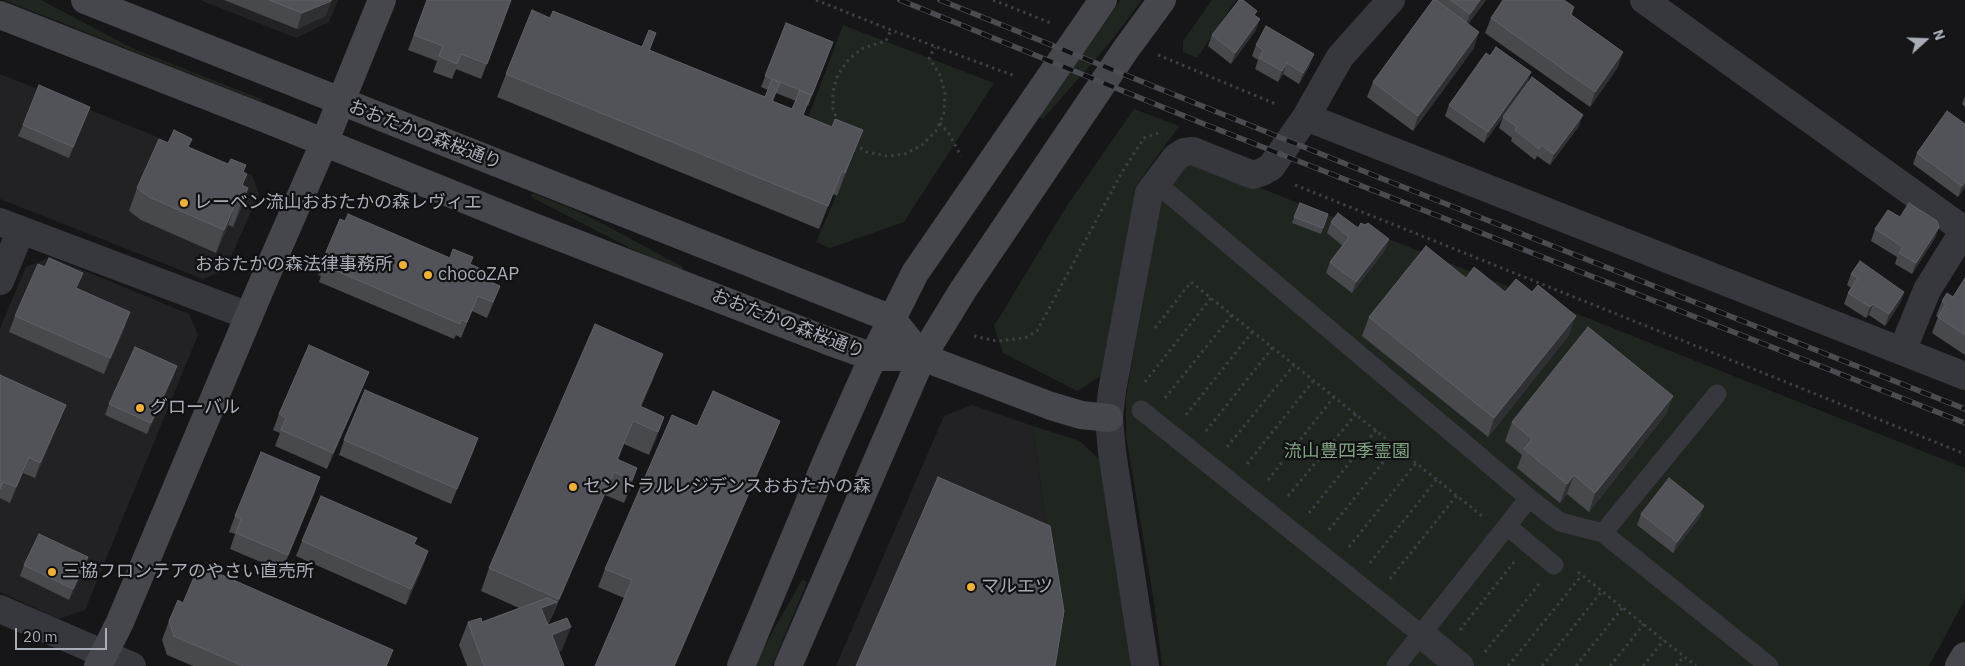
<!DOCTYPE html>
<html>
<head>
<meta charset="utf-8">
<style>
	body { margin:0 }
	#map { position:relative; width:1965px; height:666px; overflow:hidden; background:#161618; font-family:"IBM Plex Sans",sans-serif }
	canvas { display:block }
	.north { position:absolute; left:1900px; top:15px; width:50px; height:50px; -webkit-text-stroke:4px #111113; paint-order:stroke; rotate:70deg; font-size:14px; font-weight:700; line-height:20px; text-align:center; color:#a8adb8 }
	.north::after { content:''; display:block; margin:auto; width:18px; height:22px; background:#a8adb8; clip-path:polygon(50% 0,100% 100%,50% 72%,0 100%) }
	.scale { position:absolute; left:15px; top:628px; width:92px; height:22px; box-sizing:border-box; border:2px solid #a8adb8; border-top:0; padding-left:6px; font-size:15px; line-height:18px; white-space:nowrap; color:#a8adb8; -webkit-text-stroke:4px #111113; paint-order:stroke }
</style>
</head>
<body>
<div id="map">
<canvas width="1965" height="666"></canvas>
<div class="north">N</div>
<div class="scale">20 m</div>
</div>
<script>
const ctx = document.querySelector('canvas').getContext('2d');
ctx.lineJoin = 'round';
function paint(path, color) { ctx.fillStyle = color; ctx.fill(path, 'evenodd'); }
const poly = rows => new Path2D(rows.map(r => 'M' + r).join(''));
function strokePath(path, color, width, dash) { ctx.strokeStyle = color; ctx.lineWidth = width; ctx.lineCap = dash ? 'butt' : 'round'; ctx.setLineDash(dash || []); ctx.stroke(path); }
function label(font, color, halo, rows, align = 'center') {
  ctx.font = font + ' "IBM Plex Sans","Noto Sans JP",sans-serif'; ctx.lineWidth = 4.5; ctx.setLineDash([]); ctx.textBaseline = 'middle'; ctx.strokeStyle = halo; ctx.fillStyle = color; for (const [text, x, y, turn = 0] of rows) {
    ctx.save(); ctx.translate(x, y); ctx.rotate((+turn || 0) * Math.PI / 180); ctx.textAlign = isNaN(turn) ? turn : align; if (halo) ctx.strokeText(text, 0, 0); ctx.fillText(text, 0, 0); ctx.restore();
  }
}
paint(poly([
	[200,0,338,0,329,22,296,38],
	[0,74,252,175,259,194,225,270,203,279,0,199],
	[51,257,189,314,198,335,85,610,59,619,0,592,0,328,26,267],
	[972,405,1033,426,1060,630,1054,666,836,666,944,416]
]), '#222225');
paint(poly([
	[4,0,41,0,134,49,261,99,262,102],
	[1121,0,1142,0,1108,45,1043,119,1037,116],
	[1212,0,1236,0,1197,58,1183,52,1183,41],
	[843,25,994,83,904,222,830,248,816,242,855,153,803,131],
	[1134,109,1179,126,1137,185,1101,376,1077,391,1003,353,994,326,1068,204],
	[1195,162,1965,468,1965,599,1929,666,1162,666,1154,602,1126,436,1126,397,1162,194,1181,168],
	[532,193,575,210,605,225,683,267,682,270,634,250,531,197],
	[1033,426,1080,441,1101,461,1134,666,1054,666,1060,630],
	[802,580,807,582,772,666,753,666]
]), '#1e261f');
strokePath(poly([
	[816,0,891,30,1015,76],
	[993,0,1051,23],
	[1158,55,1278,105],
	[838,122,833,109,833,91,838,74,849,59,863,48,886,41,891,30],
	[940,123,949,134,961,156],
	[855,144,867,152,886,156,905,154,922,145,936,131,944,113,945,94,940,75,929,58,935,47],
	[1295,185,1965,454],
	[1155,328,1191,282,1482,516],
	[974,336,996,341,1025,338,1037,331,1122,172,1144,138,1158,133],
	[1145,382,1211,298],
	[1165,398,1232,315],
	[1186,415,1253,331],
	[1206,431,1273,347],
	[1227,447,1294,365],
	[1247,464,1314,380],
	[1268,480,1334,397],
	[1288,496,1356,414],
	[1309,513,1376,430],
	[1329,530,1396,446],
	[1349,547,1416,463],
	[1370,563,1437,479],
	[1578,572,1696,666],
	[1390,579,1457,495],
	[1460,630,1514,562],
	[1485,652,1539,584],
	[1508,666,1582,575],
	[1542,666,1602,591],
	[1576,666,1623,607],
	[1610,666,1644,624],
	[1643,666,1664,640],
	[1676,666,1684,656]
]), '#3d3f44', 3, [2.5, 4]);
strokePath(poly([
	[1156,183,1529,498],
	[1141,410,1422,635],
	[1507,526,1554,565],
	[1603,533,1769,666],
	[1396,666,1529,498,1560,522,1603,533,1717,394]
]), '#37383d', 19);
strokePath(poly([
	[1644,0,1964,230],
	[1306,117,1965,376],
	[0,222,249,316],
	[0,281,21,230],
	[1902,351,1927,290,1965,229],
	[0,609,132,666],
	[1422,635,1460,666],
	[1145,666,1112,452,1109,418,1112,391,1149,193,1176,157,1184,152,1193,151,1253,175,1262,172,1271,167,1306,117,1340,57,1391,0]
]), '#37383d', 28);
strokePath(poly([
	[85,0,892,319,922,357],
	[0,15,271,121,521,222,828,341,873,357,922,357,1051,406,1081,415,1109,418],
	[98,666,120,622,261,287,324,143,382,0],
	[741,666,830,453,873,357,915,273,1103,0],
	[788,666,922,357,963,290,1126,49,1162,0],
	[1959,666,1965,656]
]), '#45474d', 28);
const rail = poly([
	[900,0,1204,124,1965,423],
	[940,0,1378,177,1965,409]
]);
strokePath(rail, '#4a4c52', 5.5);
strokePath(rail, '#111113', 4, [11]);
paint(poly([
	[224,0,332,0,325,16,297,29],
	[427,0,511,0,481,79,456,69,452,79,433,72,437,61,408,50],
	[1433,0,1486,0,1468,24,1474,48,1413,131,1367,97,1373,82],
	[1574,7,1572,15,1618,67,1590,107,1485,33,1491,18],
	[1255,15,1256,30,1231,64,1208,46,1212,35],
	[550,18,642,47,656,33,650,50,765,97,768,90,761,87,786,23,833,42,808,106,807,105,803,115,854,153,837,196,833,194,819,229,497,97,506,74],
	[776,93,796,101,792,109,773,101],
	[1256,45,1310,65,1299,84,1283,74,1278,82,1255,69,1258,60,1252,56],
	[1531,72,1527,83,1484,143,1445,116,1449,105],
	[1965,96,1965,107,1962,104],
	[90,107,69,158,18,136,23,125],
	[1503,117,1579,126,1550,165,1537,156,1535,160,1511,141,1512,138,1499,128],
	[1965,124,1965,187,1958,197,1913,164,1917,153],
	[168,143,189,147,228,164,246,165,243,172,243,186,248,188,240,211,233,227,228,225,216,253,141,220,129,211,137,188],
	[1300,203,1328,214,1321,234,1292,223],
	[1900,217,1939,227,1935,238,1912,274,1895,264,1897,257,1871,241,1875,229],
	[1331,222,1358,228,1365,225,1389,239,1385,250,1352,293,1326,273,1330,262,1343,246,1327,233],
	[323,259,470,264,484,280,494,302,487,318,472,311,461,338,456,335,454,339,319,282,321,276,318,275],
	[1851,274,1904,292,1900,303,1885,326,1869,315,1866,318,1844,304,1848,293,1851,288,1847,285],
	[1466,278,1505,292,1569,335,1488,437,1362,336,1369,317],
	[1965,278,1965,355,1932,333,1938,317,1936,316,1942,301,1953,297],
	[77,288,125,327,104,374,9,332,15,316],
	[177,366,173,377,147,434,105,415,109,404],
	[369,372,363,387,327,469,275,446,280,433,273,430,279,414],
	[0,375,66,405,60,420,35,478,23,473,10,503,0,498],
	[654,377,641,407,664,417,649,455,624,444,618,460,637,468,629,492,624,503,605,495,548,625,562,650,559,652,564,666,467,666,459,645,468,622,482,622,519,608,481,591,489,568],
	[1673,396,1666,414,1589,512,1567,494,1560,503,1517,468,1522,455,1505,441,1512,422],
	[780,421,773,439,624,598,598,587,605,569,697,426],
	[478,438,451,504,339,455,344,440],
	[315,492,282,571,230,549,235,534,229,532,235,516],
	[1704,506,1700,517,1673,553,1637,525,1641,514],
	[302,541,414,545,428,551,423,566,406,605,296,556],
	[24,565,84,568,69,600,20,576],
	[183,603,393,650,387,666,193,666,167,655,162,640,169,621]
]), '#47494d');
paint(poly([
	[332,0,325,16,297,29,302,13],
	[1480,0,1486,0,1465,29,1470,14],
	[1260,19,1256,30,1231,64,1235,53],
	[1479,32,1474,48,1413,131,1418,116],
	[1623,52,1618,67,1590,107,1595,92],
	[1314,54,1310,65,1299,84,1303,73],
	[1287,63,1283,74,1278,82,1282,71],
	[1531,72,1527,83,1484,143,1488,132],
	[90,107,86,118,69,158,73,147],
	[1583,115,1579,126,1550,165,1554,154],
	[863,130,854,153,837,196,845,173],
	[1965,182,1965,187,1958,197,1962,186],
	[248,188,240,211,233,227,241,204],
	[236,202,228,225,216,253,224,230],
	[1939,227,1935,238,1912,274,1916,263],
	[1389,239,1385,250,1352,293,1356,282],
	[500,286,494,302,487,318,493,302],
	[1904,292,1900,303,1885,326,1889,314],
	[1873,304,1869,315,1866,318,1870,307],
	[130,312,125,327,104,374,110,358],
	[1576,316,1569,335,1488,437,1494,418],
	[663,354,654,377,635,422,640,406],
	[177,366,173,377,147,434,151,423],
	[369,372,363,387,327,469,333,453],
	[1673,396,1666,414,1589,512,1595,493],
	[66,405,60,420,35,478,40,463],
	[664,417,656,440,649,455,658,432],
	[633,421,624,444,608,482,617,459],
	[780,421,773,439,675,666,674,666],
	[478,438,473,453,451,504,457,489],
	[29,457,23,473,10,503,16,487],
	[637,468,629,492,624,503,632,480],
	[614,472,605,495,550,622,559,599],
	[1574,475,1567,494,1560,503,1567,484],
	[320,477,315,492,282,571,288,555],
	[1704,506,1700,517,1673,553,1677,542],
	[428,551,423,566,406,605,411,589],
	[88,557,84,568,69,600,73,589],
	[557,602,548,625,533,631,541,608],
	[571,627,562,650,544,658,552,635]
]), '#2f3033');
const building = poly([
	[269,0,331,0,331,1,302,13,269,0],
	[427,0,511,0,487,64,461,54,457,64,439,56,443,46,414,35,427,0],
	[1239,0,1243,0,1257,11,1254,15,1260,19,1235,53,1212,35,1239,0],
	[1433,0,1436,0,1479,32,1418,116,1373,82,1433,0],
	[1451,0,1480,0,1470,14,1451,0],
	[1503,0,1564,0,1574,7,1570,14,1623,52,1595,92,1491,18,1503,0],
	[532,10,550,18,553,11,642,47,649,30,656,33,649,50,765,97,772,79,780,83,772,101,792,109,800,90,811,95,803,115,832,127,835,119,863,130,845,173,842,171,828,206,506,74,532,10],
	[786,23,833,42,812,95,765,76,786,23],
	[1266,26,1314,54,1303,73,1287,63,1282,71,1259,58,1263,50,1256,45,1266,26],
	[1496,47,1531,72,1488,132,1449,105,1486,53,1490,56,1496,47],
	[1532,77,1583,115,1554,154,1541,145,1539,149,1515,130,1517,127,1503,117,1532,77],
	[39,85,90,107,73,147,23,125,39,85],
	[1947,111,1965,124,1965,182,1962,186,1917,153,1947,111],
	[174,130,192,139,188,147,228,164,231,159,246,165,243,172,247,174,242,185,248,188,241,204,236,202,224,230,149,197,137,188,159,139,168,143,174,130],
	[1300,203,1328,214,1323,228,1294,217,1300,203],
	[1909,203,1937,221,1939,227,1916,263,1899,253,1903,247,1875,229,1888,210,1900,217,1909,203],
	[1338,213,1358,228,1361,223,1365,225,1368,223,1389,239,1356,282,1330,262,1349,237,1331,222,1338,213],
	[348,214,450,258,453,249,473,257,470,264,487,272,484,279,500,286,493,302,478,296,467,322,461,320,460,324,325,266,327,261,323,259,340,219,345,221,348,214],
	[1426,246,1466,278,1474,267,1505,292,1516,279,1532,292,1538,285,1576,316,1494,418,1369,317,1426,246],
	[49,258,83,273,76,288,130,312,110,358,15,316,38,264,45,267,49,258],
	[1860,261,1904,292,1889,314,1873,304,1870,307,1848,293,1858,278,1851,274,1860,261],
	[1965,278,1965,335,1938,317,1946,304,1942,301,1947,293,1953,297,1965,278],
	[595,324,663,354,640,406,664,417,658,432,633,421,617,459,637,468,632,480,614,472,559,599,489,568,595,324],
	[1588,327,1673,396,1595,493,1574,475,1567,484,1524,449,1532,439,1512,422,1588,327],
	[309,345,369,372,333,453,281,430,286,418,279,414,309,345],
	[135,347,177,366,151,423,109,404,135,347],
	[0,375,66,405,40,463,29,457,16,487,3,482,0,489,0,375],
	[365,390,478,438,457,489,344,440,365,390],
	[713,391,780,421,674,666,595,666,632,580,605,569,672,415,697,426,713,391],
	[261,452,320,477,288,555,236,533,241,519,235,516,261,452],
	[938,477,1050,526,1064,611,1055,666,856,666,938,477],
	[1669,478,1704,506,1677,542,1641,514,1669,478],
	[321,496,417,538,414,544,428,551,411,589,302,541,321,496],
	[39,534,88,557,73,589,24,565,39,534],
	[199,565,393,650,386,666,243,666,174,636,169,621,178,600,183,603,199,565],
	[547,598,557,602,541,608,548,625,567,618,571,627,552,635,564,666,484,666,468,622,481,618,482,622,547,598]
]);
paint(building, '#525359');
strokePath(building, '#5f6168', 1);
for (const [x, y, r, color] of [
	[184,203,5,"#f2b134"],
	[403,265,5,"#f2b134"],
	[428,275,5,"#f2b134"],
	[140,408,5,"#f2b134"],
	[573,487,5,"#f2b134"],
	[52,572,5,"#f2b134"],
	[971,587,5,"#f2b134"]
]) { const dot = new Path2D(); dot.arc(x, y, r, 0, 2 * Math.PI); ctx.fillStyle = color; ctx.fill(dot); strokePath(dot, '#111113', 2); }
label('18px', '#a8adb8', '#111113', [
	["おおたかの森桜通り",425,135,21],
	["おおたかの森桜通り",788,324,21]
]);
label('18px', '#a8adb8', '#111113', [
	["レーベン流山おおたかの森レヴィエ",194,203],
	["おおたかの森法律事務所",393,265,"right"],
	["chocoZAP",438,275],
	["グローバル",150,408],
	["セントラルレジデンスおおたかの森",583,487],
	["三協フロンテアのやさい直売所",62,572],
	["マルエツ",981,587]
], 'left');
label('18px', '#7fa381', '#111113', [
	["流山豊四季霊園",1347,452]
]);
</script>
</body>
</html>
